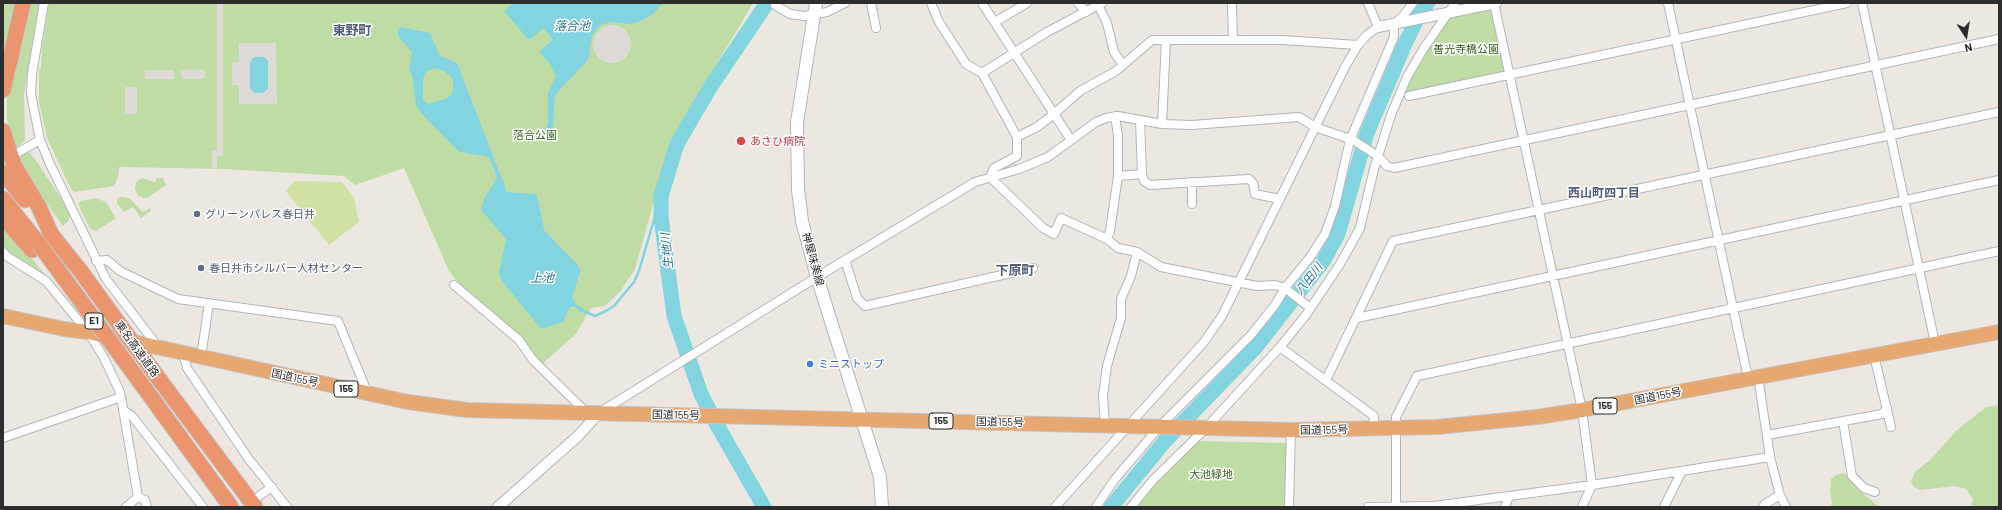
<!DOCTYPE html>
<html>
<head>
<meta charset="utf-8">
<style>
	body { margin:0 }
	#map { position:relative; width:2002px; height:510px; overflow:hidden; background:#ede7e2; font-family:Barlow,sans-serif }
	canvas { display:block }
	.frame { position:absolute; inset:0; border:4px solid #2d2d2d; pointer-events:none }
	.north { position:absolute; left:1946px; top:16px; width:40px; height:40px; -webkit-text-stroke:3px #fff; paint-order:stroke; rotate:168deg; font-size:11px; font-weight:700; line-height:16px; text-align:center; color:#2d2d2d }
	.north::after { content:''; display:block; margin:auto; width:14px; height:18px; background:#2d2d2d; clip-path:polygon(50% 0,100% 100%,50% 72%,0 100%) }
</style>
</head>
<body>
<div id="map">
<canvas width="2002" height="510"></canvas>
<div class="frame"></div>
<div class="north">N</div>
</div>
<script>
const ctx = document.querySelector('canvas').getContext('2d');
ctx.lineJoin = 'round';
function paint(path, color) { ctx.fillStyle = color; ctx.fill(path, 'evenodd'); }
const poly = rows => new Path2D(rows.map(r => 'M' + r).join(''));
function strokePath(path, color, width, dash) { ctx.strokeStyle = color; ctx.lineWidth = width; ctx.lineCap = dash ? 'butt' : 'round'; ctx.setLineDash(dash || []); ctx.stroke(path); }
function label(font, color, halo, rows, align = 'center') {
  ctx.font = font + ' Barlow,"Noto Sans JP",sans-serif'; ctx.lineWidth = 3; ctx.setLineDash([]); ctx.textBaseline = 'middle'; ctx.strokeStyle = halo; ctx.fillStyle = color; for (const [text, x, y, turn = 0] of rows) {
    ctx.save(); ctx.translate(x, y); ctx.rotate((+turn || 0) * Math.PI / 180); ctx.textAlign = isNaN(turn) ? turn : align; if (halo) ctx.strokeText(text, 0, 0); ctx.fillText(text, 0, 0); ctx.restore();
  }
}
paint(poly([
	[3,3,19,3,3,69],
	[29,3,39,3,24,94,25,140,14,151,7,120,7,100,10,79],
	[49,3,753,3,683,121,670,148,661,175,635,269,620,292,605,306,591,308,576,334,542,364,521,336,460,285,449,271,404,168,355,185,344,176,224,169,119,167,118,177,114,186,74,192,71,189,47,138,39,102,39,70,41,69,42,48],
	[1488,10,1492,12,1505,74,1402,96,1419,62,1450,17],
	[22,152,29,152,35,159,68,209,70,212,69,220,63,226,28,178,17,156],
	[142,178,155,182,157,178,163,178,166,185,147,198,143,198,138,195,135,189,136,182],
	[120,197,129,198,143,212,150,208,151,211,141,218,133,207,124,212,117,203,117,199],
	[96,198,106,202,116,218,96,231,91,229,88,225,78,204,80,201],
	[3,224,48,278,12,257,3,246],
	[1999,405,1999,507,1971,507,1973,499,1966,489,1955,486,1920,490,1914,487,1911,481,1916,471,1930,460,1957,430,1986,407],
	[1195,441,1288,443,1287,494,1284,507,1134,507,1141,497],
	[1844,473,1860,491,1879,507,1830,507,1832,503,1830,491,1831,479,1836,475]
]), '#bfdca5');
paint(poly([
	[295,181,342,182,354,198,359,222,329,245,286,191]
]), '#cfe2a3');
paint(poly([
	[217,3,223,3,223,156,217,156,217,168,212,168,212,151,217,150],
	'593 44a19 19 0 1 1 38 0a19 19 0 1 1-38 0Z',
	[239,43,276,43,277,104,239,104,239,85,232,85,232,62,239,62],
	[264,57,268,61,268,89,254,93,250,89,250,62,252,58],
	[203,69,205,71,205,77,203,79,182,79,181,70],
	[145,70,174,70,174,79,145,79],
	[125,87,137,87,137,114,125,114]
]), '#dddad8');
paint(poly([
	[513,3,663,3,652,15,638,22,628,24,612,22,603,24,597,28,592,36,588,60,555,95,553,128,550,133,543,137,541,134,547,127,548,123,548,93,556,76,550,64,539,52,553,40,544,28,529,40,504,11],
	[401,27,430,33,440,56,457,63,507,192,536,194,538,199,544,230,579,266,580,272,572,298,576,304,584,309,582,313,575,307,570,307,563,322,541,329,502,281,499,273,506,239,481,210,484,199,497,177,489,157,459,152,420,112,416,105,412,75,409,70,412,52,398,36,398,31],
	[435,68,444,71,450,76,453,80,453,90,452,94,446,99,427,104,423,99,423,79,427,71],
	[255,57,264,57,268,61,268,89,263,93,254,93,250,88,250,62]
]), '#82d4e1');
strokePath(poly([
	[583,311,595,316,606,311,614,306,634,282,639,271,661,196]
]), '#82d4e1', 2.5);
strokePath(poly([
	[764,507,717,425,701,394,674,316,661,217,661,196,677,144,711,86,767,3],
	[1111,507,1165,441,1255,348,1324,260,1338,234,1367,133,1404,46,1420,13,1428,3]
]), '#82d4e1', 15);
const minor = poly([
	[44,3,32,74,31,94,40,140,50,164,106,279,159,348],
	[871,3,876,28],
	[931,3,939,22,966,64,982,73,1017,137,1017,156,994,168,990,177,1043,228,1054,234,1061,218,1107,239,1118,248,1137,252,1161,267,1257,286,1275,285,1285,288,1310,308],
	[982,3,1071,140],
	[1078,3,1086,12],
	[1232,3,1233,40],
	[1494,3,1582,410,1592,485,1582,507],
	[1668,3,1748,378],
	[1862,3,1935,343],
	[775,5,790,14,804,16,827,12,845,3],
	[1098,5,1107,23,1114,52,1123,65],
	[995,22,1027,3],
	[982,73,1047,32,1102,3],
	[1409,96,1847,3],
	[1140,120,1142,174,1144,181,1150,185,1249,179,1253,183,1255,194,1280,199],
	[1162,124,1166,40],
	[1017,137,1037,127,1054,114,1080,91,1116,71,1152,40,1282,40,1358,45],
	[15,154,40,140],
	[1118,176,1142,174],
	[1192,204,1192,182],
	[1107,239,1110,231,1118,176,1118,135,1115,116],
	[3,252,8,257,46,281,88,332,104,358,119,390,121,397],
	[845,260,857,298,865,306,1033,268],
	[96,261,107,260,120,271,178,299,338,321,368,394],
	[454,285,519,340,533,360,587,413],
	[1357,318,1999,180],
	[1280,347,1374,416,1373,429],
	[183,353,187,368,248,458,287,507],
	[1874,355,1891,427],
	[201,357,209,303],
	[1758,376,1770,457,1780,495,1786,507],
	[1326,380,1393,241,1999,112],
	[123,410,132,416,203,507],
	[602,411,817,277,975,182,1019,169,1048,157,1096,122,1106,118,1118,116,1162,124,1192,125,1299,117,1315,127,1353,140,1378,156,1387,166,1394,168,1999,39],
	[1843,421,1852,476,1864,488,1875,492],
	[1105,425,1103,396,1107,366,1121,318,1121,299,1131,276,1137,252],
	[1767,435,1882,414,1887,408],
	[3,438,121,397,138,497,145,500,147,507],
	[259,496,272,487],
	[1396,506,1396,417,1417,376,1999,251],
	[126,507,138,497],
	[1055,507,1204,342,1222,316,1345,67,1358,45,1367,35,1378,27,1368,3],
	[1096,507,1115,479,1160,426,1251,335,1275,305,1285,288,1311,256,1325,234,1335,206,1350,140,1394,37,1394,24,1403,16,1413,3],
	[1131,507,1153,480,1206,428,1280,347,1306,315,1340,264,1360,228,1374,169,1391,115,1407,77,1424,48,1455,3],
	[1289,507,1291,430],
	[1368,507,1434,506,1592,485,1770,457],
	[1505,507,1509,496],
	[1664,507,1682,471],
	[1763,507,1765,504,1780,495]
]);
const tertiary = poly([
	[1378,27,1496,3],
	[498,507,578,436,598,414]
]);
const secondary = poly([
	[816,3,797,122,798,190,802,221,817,277,880,477,882,507]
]);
const trunk = poly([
	[3,316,64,329,88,332,408,402,467,410,1291,430,1437,427,1537,417,1582,410,1999,332]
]);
const motorway = poly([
	[3,90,23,3],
	[3,131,14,165,39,207,51,234],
	[3,172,25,200],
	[3,199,39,244],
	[3,217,32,250],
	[162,383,255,507],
	[151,397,231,507]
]);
strokePath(minor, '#b2b5bb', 10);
strokePath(tertiary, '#b2b5bb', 12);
strokePath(secondary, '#b2b5bb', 14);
strokePath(trunk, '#c4c4c4', 16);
strokePath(motorway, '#c4c4c4', 17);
strokePath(minor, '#fff', 8);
strokePath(tertiary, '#fff', 10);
strokePath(secondary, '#fff', 12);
strokePath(trunk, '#e6a770', 14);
strokePath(motorway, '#eb956e', 15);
const motorwayBridge = poly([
	[51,234,82,273,162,383],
	[39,244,151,397]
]);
strokePath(motorwayBridge, '#c4c4c4', 17, []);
strokePath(motorwayBridge, '#eb956e', 15);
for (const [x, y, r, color] of [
	[741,141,5,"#e0444e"],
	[197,214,4,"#5c6f8a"],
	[201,268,4,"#5c6f8a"],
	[810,364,4,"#3f7fe0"]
]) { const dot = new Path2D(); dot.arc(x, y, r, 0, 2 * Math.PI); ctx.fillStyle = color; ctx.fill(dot); strokePath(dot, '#fff', 1.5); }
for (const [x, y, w] of [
	[94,321,18],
	[346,389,24],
	[1605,406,24],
	[941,421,24]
]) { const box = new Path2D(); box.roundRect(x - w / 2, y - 8, w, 16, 3); ctx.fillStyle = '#fff'; ctx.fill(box); strokePath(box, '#2d2d2d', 1); }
label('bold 10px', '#2d2d2d', null, [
	["E1",94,321],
	["155",346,389],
	["155",1605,406],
	["155",941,421]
]);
label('11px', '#396324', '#fff', [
	["善光寺橋公園",1466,49],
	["落合公園",535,135],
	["大池緑地",1211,474]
]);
label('11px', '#be3a42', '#fff', [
	["あさひ病院",750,141]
], 'left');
label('11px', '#4e5e75', '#fff', [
	["グリーンパレス春日井",205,214],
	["春日井市シルバー人材センター",209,268]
], 'left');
label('11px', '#2d2d2d', '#fff', [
	["神屋味美線",813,259,75],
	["東名高速道路",137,349,54],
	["国道155号",295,378,12],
	["国道155号",1658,396,-11],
	["国道155号",676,415,1],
	["国道155号",1000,422,1],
	["国道155号",1324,430,-1]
]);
label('11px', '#366cbe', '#fff', [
	["ミニストップ",818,364]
], 'left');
label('italic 12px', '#1f7790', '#fff', [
	["落合池",572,26],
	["生地川",667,251,-96],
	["上池",542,278],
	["八田川",1309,279,-52]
]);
label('bold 12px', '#525e79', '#fff', [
	["西山町四丁目",1604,193]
]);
label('bold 13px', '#525e79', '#fff', [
	["東野町",352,31],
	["下原町",1015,271]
]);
</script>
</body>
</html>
